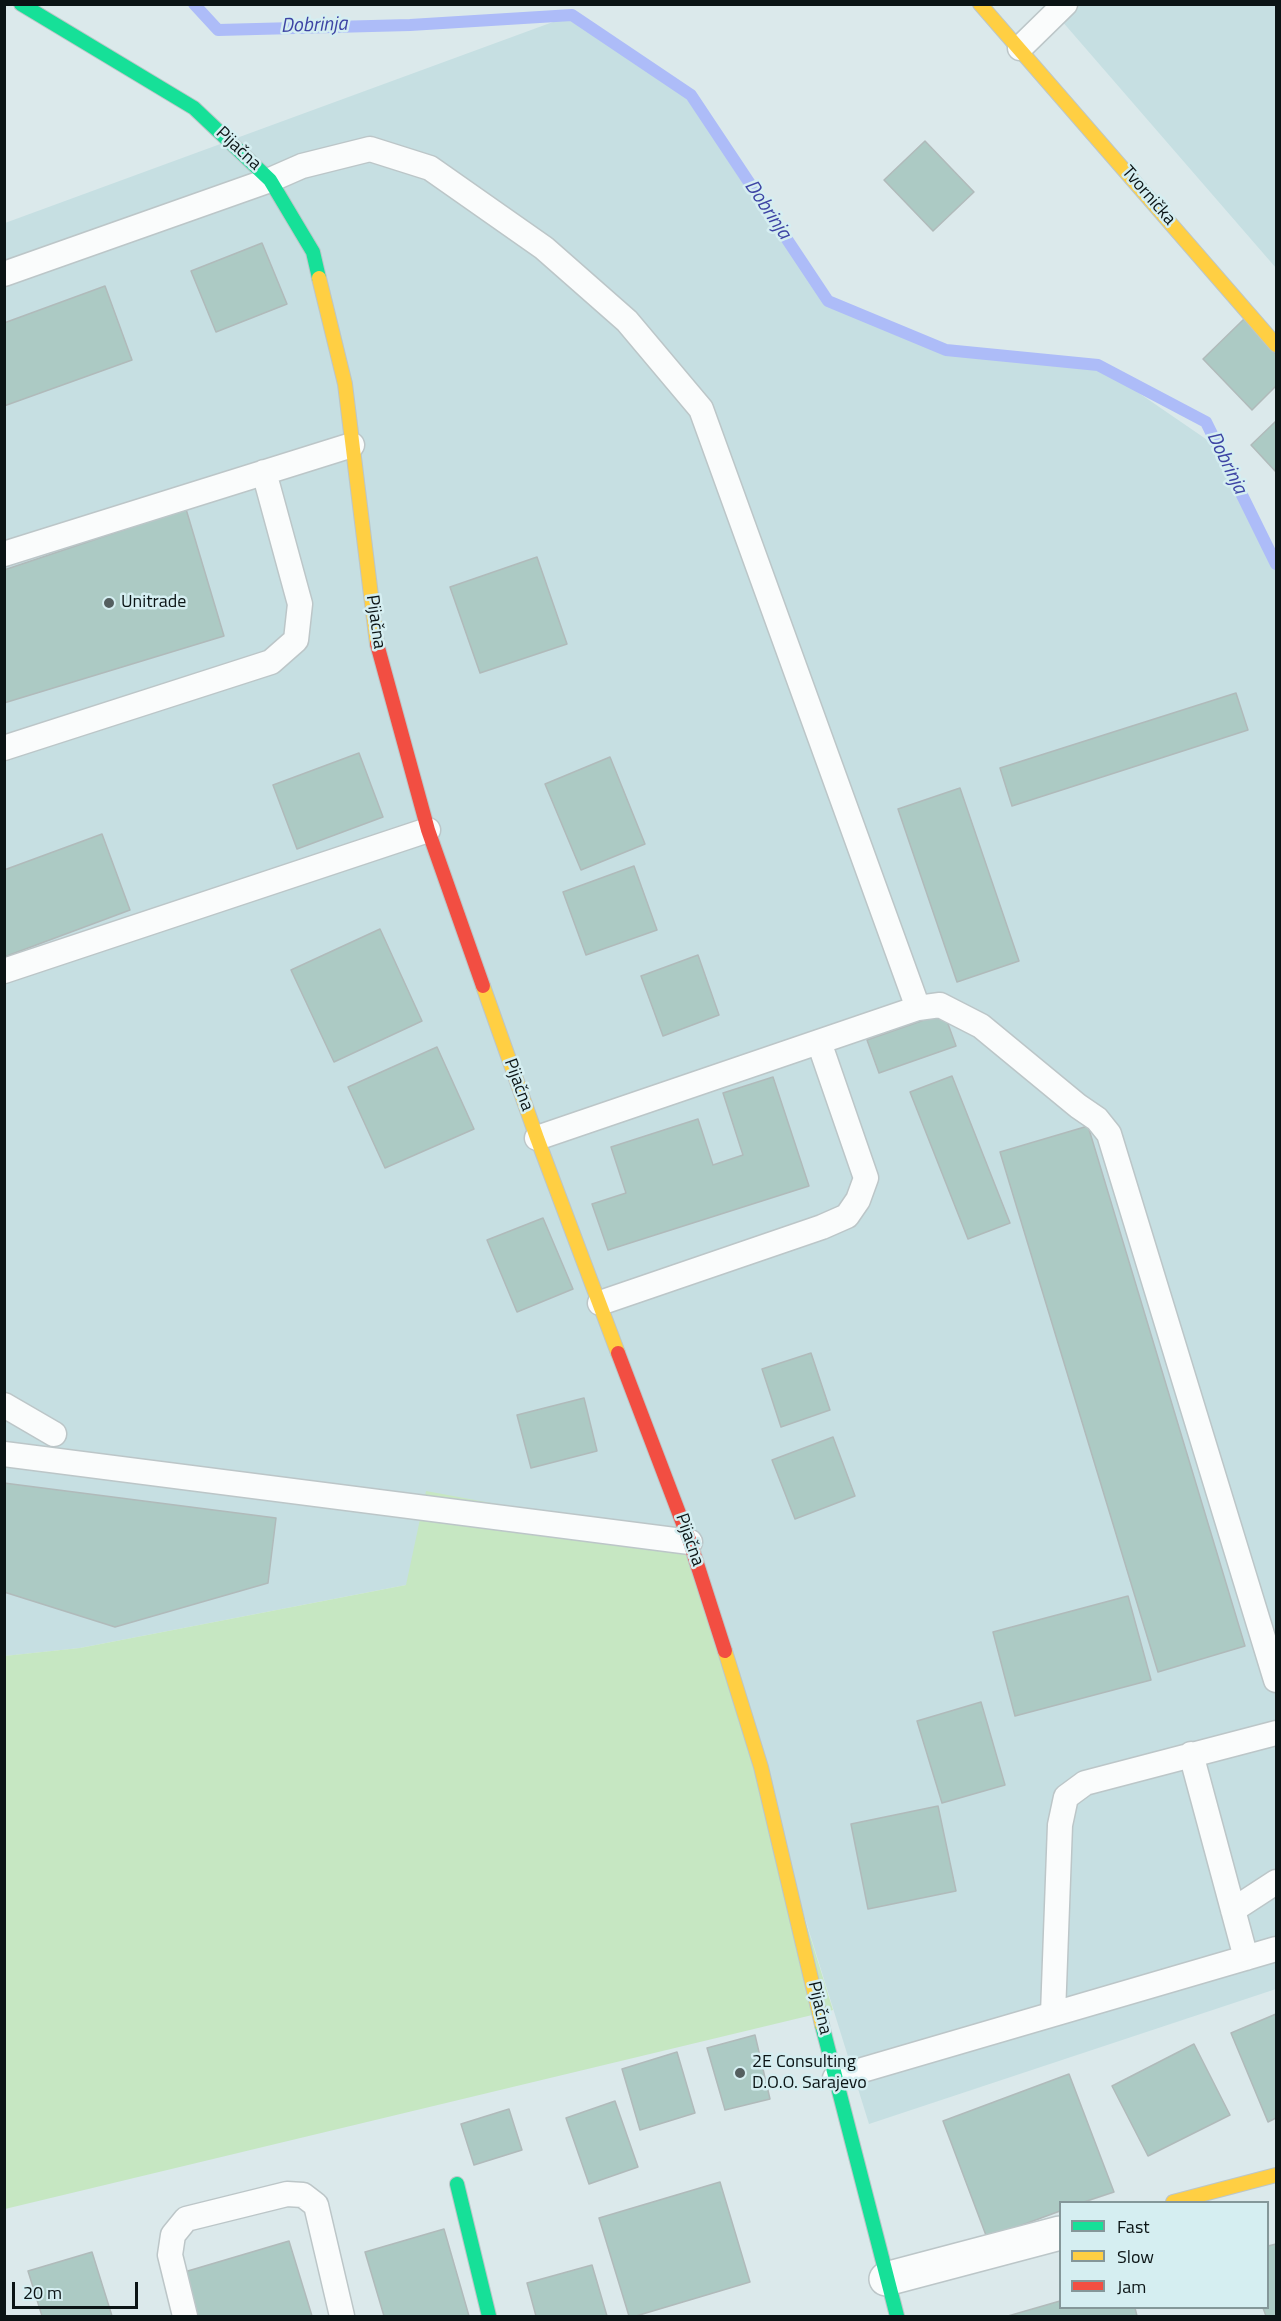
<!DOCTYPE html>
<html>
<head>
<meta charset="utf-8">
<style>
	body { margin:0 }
	#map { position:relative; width:1281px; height:2321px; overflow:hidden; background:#dbe9eb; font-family:"Titillium Web",sans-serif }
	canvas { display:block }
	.frame { position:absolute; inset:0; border:6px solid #0b1415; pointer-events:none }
	.legend { position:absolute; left:1059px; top:2201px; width:210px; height:108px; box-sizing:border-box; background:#d5eef1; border:2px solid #849799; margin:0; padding:8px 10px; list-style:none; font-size:18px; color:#0b1415 }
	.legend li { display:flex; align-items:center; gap:12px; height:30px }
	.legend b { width:30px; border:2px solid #849799 }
	.scale { position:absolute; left:12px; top:2282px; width:126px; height:27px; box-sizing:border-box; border:3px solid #0b1415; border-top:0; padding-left:8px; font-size:18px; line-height:21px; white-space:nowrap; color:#0b1415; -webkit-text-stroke:4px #d5eef1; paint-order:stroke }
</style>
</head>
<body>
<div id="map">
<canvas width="1281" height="2321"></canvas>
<div class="frame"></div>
<ul class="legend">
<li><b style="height:8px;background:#16e098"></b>Fast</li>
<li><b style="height:8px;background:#ffcf43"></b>Slow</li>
<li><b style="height:8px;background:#f24e42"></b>Jam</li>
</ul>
<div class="scale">20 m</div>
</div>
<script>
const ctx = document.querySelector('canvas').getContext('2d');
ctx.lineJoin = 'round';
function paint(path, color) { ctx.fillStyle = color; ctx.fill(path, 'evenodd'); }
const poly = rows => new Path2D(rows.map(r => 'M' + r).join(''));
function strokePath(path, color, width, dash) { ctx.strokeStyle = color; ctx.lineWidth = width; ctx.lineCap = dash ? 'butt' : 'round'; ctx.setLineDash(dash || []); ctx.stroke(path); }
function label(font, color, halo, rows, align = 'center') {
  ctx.font = font + ' "Titillium Web",sans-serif'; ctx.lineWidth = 5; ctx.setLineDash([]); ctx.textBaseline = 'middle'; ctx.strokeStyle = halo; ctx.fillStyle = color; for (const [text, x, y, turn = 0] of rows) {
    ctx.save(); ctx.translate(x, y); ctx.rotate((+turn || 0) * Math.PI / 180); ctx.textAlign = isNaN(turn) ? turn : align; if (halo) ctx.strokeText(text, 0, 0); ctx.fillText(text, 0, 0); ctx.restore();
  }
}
paint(poly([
	[1048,5,1276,5,1276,268],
	[572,15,691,95,828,301,946,350,1098,365,1219,448,1276,564,1276,1989,869,2124,687,1539,406,1585,80,1648,5,1656,5,223]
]), '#c6dfe2');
paint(poly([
	[426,1491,687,1539,833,2010,5,2209,4,1656,80,1648,406,1585]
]), '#c6e7c2');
strokePath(poly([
	[194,4,218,30,410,25,572,15,691,95,828,301,946,350,1098,365,1206,422,1276,564]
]), '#adbcf8', 12);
const building = poly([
	[925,141,974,192,933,231,884,180,925,141],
	[262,243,287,304,216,332,191,271,262,243],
	[105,286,132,360,4,406,4,323,105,286],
	[1244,319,1276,354,1276,386,1252,410,1203,359,1244,319],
	[1276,421,1276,472,1251,445,1276,421],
	[186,509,224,636,4,703,4,570,186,509],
	[537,557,567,644,480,673,450,587,537,557],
	[1236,693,1248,730,1012,806,1000,768,1236,693],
	[359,753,383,817,297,849,273,785,359,753],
	[610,757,645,844,581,870,545,784,610,757],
	[960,788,1019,961,957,982,898,809,960,788],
	[102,834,130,910,4,957,4,870,102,834],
	[634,866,657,930,586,955,563,892,634,866],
	[380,929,422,1021,334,1062,291,970,380,929],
	[698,955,719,1015,663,1036,641,976,698,955],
	[944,1013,956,1046,879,1073,867,1040,944,1013],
	[437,1047,474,1129,385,1168,348,1087,437,1047],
	[952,1076,1010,1223,968,1239,910,1092,952,1076],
	[773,1077,809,1186,608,1250,592,1204,626,1193,611,1147,698,1119,713,1165,743,1155,723,1093,773,1077],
	[1088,1126,1245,1646,1158,1672,1000,1152,1088,1126],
	[543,1218,573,1289,517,1312,487,1240,543,1218],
	[811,1353,830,1410,781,1427,762,1369,811,1353],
	[584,1398,597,1451,531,1468,517,1415,584,1398],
	[833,1437,855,1496,795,1519,772,1460,833,1437],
	[4,1483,276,1518,268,1583,115,1627,4,1592,4,1483],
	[1128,1596,1151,1680,1015,1716,993,1632,1128,1596],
	[981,1702,1005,1785,942,1803,917,1721,981,1702],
	[938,1806,956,1891,868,1909,851,1824,938,1806],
	[1276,2014,1276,2118,1268,2122,1231,2033,1276,2014],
	[755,2035,770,2099,725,2110,707,2048,755,2035],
	[1194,2044,1230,2115,1148,2156,1112,2086,1194,2044],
	[677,2052,695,2113,640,2130,622,2069,677,2052],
	[1069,2074,1114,2192,1084,2202,1060,2202,1060,2211,987,2238,943,2121,1069,2074],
	[615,2101,638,2167,589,2184,566,2118,615,2101],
	[509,2109,522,2150,474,2165,461,2124,509,2109],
	[720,2182,750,2282,636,2316,629,2316,599,2218,720,2182],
	[444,2229,469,2316,384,2316,365,2252,444,2229],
	[289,2241,312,2316,195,2316,181,2273,289,2241],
	[1276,2244,1276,2316,1266,2316,1263,2308,1268,2308,1268,2246,1276,2244],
	[92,2252,112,2316,42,2316,28,2271,92,2252],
	[592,2265,607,2316,536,2316,527,2283,592,2265],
	[1060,2301,1060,2308,1135,2308,1137,2316,1008,2316,1060,2301]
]);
paint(building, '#accac4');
strokePath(building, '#b0baba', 1.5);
const lane = poly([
	[1020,48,1065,4],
	[4,274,270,180,302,166,370,149,430,168,544,248,627,321,701,409,918,1008],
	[4,554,352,445],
	[4,748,271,662,296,640,300,604,264,472],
	[4,971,428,830],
	[537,1138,918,1008,940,1005,981,1026,1078,1106,1097,1119,1109,1134,1276,1680],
	[600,1303,822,1227,847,1216,858,1200,866,1178,819,1042],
	[4,1405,54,1434],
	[4,1454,690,1542],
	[1191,1754,1246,1958],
	[1233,1910,1276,1882],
	[1053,2014,1060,1825,1066,1797,1085,1783,1276,1733],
	[835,2078,1276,1949],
	[185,2316,170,2255,173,2235,186,2219,287,2194,303,2195,316,2205,342,2316]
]);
const street = poly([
	[886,2279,1060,2233]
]);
const fast = poly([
	[21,4,194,108,270,180,313,252,319,278],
	[822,2025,897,2316],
	[457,2184,489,2316]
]);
const slow = poly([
	[980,4,1276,345],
	[319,278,345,384,377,644],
	[483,986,537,1138,618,1353],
	[725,1651,761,1767,822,2025],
	[1173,2202,1276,2175]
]);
const jam = poly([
	[377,644,428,830,483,986],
	[618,1353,690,1542,725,1651]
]);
strokePath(lane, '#bcc6c8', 27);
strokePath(street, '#bcc6c8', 36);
strokePath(fast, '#bcc6c8', 16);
strokePath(slow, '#bcc6c8', 16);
strokePath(jam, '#bcc6c8', 16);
strokePath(lane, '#fafcfc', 24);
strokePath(street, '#fafcfc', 33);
strokePath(fast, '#16e098', 14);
strokePath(slow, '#ffcf43', 14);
strokePath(jam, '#f24e42', 14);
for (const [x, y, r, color] of [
	[109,603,6,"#545f60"],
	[740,2073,6,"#545f60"]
]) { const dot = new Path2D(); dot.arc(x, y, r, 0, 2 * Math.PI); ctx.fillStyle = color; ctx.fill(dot); strokePath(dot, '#d5eef1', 2); }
label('18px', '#0b1415', '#d5eef1', [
	["Pijačna",238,149,43],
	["Tvornička",1148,196,49],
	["Pijačna",375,622,82],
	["Pijačna",518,1085,70],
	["Pijačna",689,1540,71],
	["Pijačna",819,2008,77]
]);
label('18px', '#0b1415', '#d5eef1', [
	["Unitrade",121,603],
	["2E Consulting",752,2063],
	["D.O.O. Sarajevo",752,2084]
], 'left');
label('italic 20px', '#3d44a4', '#d5eef1', [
	["Dobrinja",314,26,-2],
	["Dobrinja",767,210,56],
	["Dobrinja",1226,463,64]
]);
</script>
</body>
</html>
